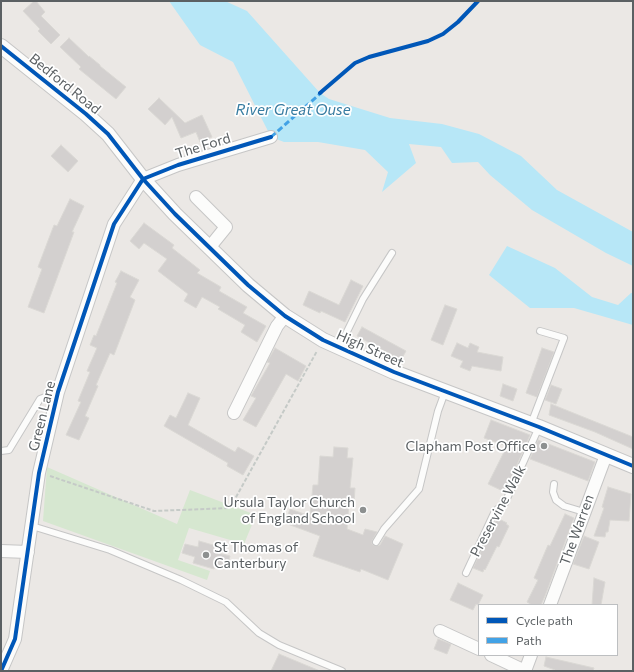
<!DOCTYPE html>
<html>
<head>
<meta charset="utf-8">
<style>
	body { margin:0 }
	#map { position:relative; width:634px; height:672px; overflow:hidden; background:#ebe8e5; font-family:Commissioner,sans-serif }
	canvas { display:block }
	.frame { position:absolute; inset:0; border:2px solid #5b6063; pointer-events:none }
	.legend { position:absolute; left:478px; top:604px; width:140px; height:52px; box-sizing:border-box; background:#fff; border:1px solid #bdbfc1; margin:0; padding:5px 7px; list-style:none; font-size:12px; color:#5b6063 }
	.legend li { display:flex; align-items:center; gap:8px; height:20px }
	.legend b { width:20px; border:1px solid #bdbfc1 }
</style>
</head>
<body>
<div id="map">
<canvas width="634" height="672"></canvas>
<div class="frame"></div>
<ul class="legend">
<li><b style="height:5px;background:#0057b8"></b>Cycle path</li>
<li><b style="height:5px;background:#42a2e6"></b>Path</li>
</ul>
</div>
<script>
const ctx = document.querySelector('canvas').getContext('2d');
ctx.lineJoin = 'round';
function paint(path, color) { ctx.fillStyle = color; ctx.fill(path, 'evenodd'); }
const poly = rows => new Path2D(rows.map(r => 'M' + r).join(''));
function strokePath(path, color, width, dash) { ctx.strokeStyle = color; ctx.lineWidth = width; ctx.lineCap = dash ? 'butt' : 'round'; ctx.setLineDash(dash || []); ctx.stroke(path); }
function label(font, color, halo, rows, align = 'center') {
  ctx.font = font + ' Commissioner,sans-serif'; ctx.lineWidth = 3.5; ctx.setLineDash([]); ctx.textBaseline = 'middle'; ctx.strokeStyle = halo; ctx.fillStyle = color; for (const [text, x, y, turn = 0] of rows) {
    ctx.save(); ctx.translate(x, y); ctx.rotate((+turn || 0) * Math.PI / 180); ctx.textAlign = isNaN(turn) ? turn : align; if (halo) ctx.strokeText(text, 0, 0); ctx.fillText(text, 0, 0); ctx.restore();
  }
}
paint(poly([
	[47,467,177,524,190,490,256,515,244,544,189,528,178,560,210,571,207,580,43,521]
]), '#d6e7d0');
paint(poly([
	[169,1,225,1,247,11,320,93,329,99,390,118,442,124,479,134,521,156,557,190,633,232,633,266,606,253,532,210,490,175,478,162,452,163,441,147,409,144,416,163,382,192,388,172,365,150,318,142,284,142,271,137,233,62,200,45],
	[507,246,555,268,592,297,618,305,631,293,633,293,633,325,574,308,530,308,489,275]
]), '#b7e7f7');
const building = poly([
	[34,1,36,1,45,12,41,16,60,35,51,44,38,31,40,29,23,11,34,1],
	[69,38,89,57,89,56,100,65,100,66,126,87,116,99,79,69,81,67,60,47,69,38],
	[159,98,185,123,202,115,212,137,200,142,196,132,181,138,172,117,165,125,148,109,159,98],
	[61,145,78,161,68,172,51,156,61,145],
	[70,199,84,206,72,232,74,232,44,313,28,307,42,269,38,267,54,225,57,226,70,199],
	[144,223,174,245,172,248,200,270,197,273,221,287,219,291,247,307,243,313,266,326,257,342,241,332,245,325,218,309,220,307,202,297,196,308,184,301,188,294,158,271,167,259,144,243,139,249,130,241,144,223],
	[121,271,139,280,130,297,135,300,114,355,110,353,96,385,98,386,85,416,89,418,79,440,66,435,81,402,78,401,90,372,87,371,97,348,90,345,94,335,96,336,117,283,115,282,121,271],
	[351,280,363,286,345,322,321,311,320,313,303,305,309,291,339,305,351,280],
	[445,305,457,309,443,345,431,340,445,305],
	[362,327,406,351,401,360,357,336,362,327],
	[457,343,468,348,470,343,479,347,477,352,503,357,501,371,472,366,470,371,460,367,463,361,451,356,457,343],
	[275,348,306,366,298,381,286,374,256,427,243,420,256,398,251,396,270,363,267,362,275,348],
	[542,348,554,352,537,397,526,393,542,348],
	[503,384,517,389,513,401,500,396,503,384],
	[551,385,562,389,556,404,545,400,551,385],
	[188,393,200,398,188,425,235,452,238,447,254,456,243,475,227,466,228,463,164,426,170,415,176,418,188,393],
	[551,404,633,437,633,449,595,432,549,415,551,404],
	[491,420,530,435,505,492,488,484,507,446,484,438,491,420],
	[538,440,595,462,588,481,530,459,538,440],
	[334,447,348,448,347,458,353,458,350,488,355,488,354,504,349,503,347,529,363,535,365,529,377,532,372,541,372,544,375,546,380,545,385,536,403,544,388,580,361,569,360,572,313,556,320,536,285,523,290,509,310,516,313,485,318,485,320,456,333,457,334,447],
	[608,487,631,494,629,521,610,520,608,532,606,532,605,537,594,536,604,508,602,507,608,487],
	[565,514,574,518,545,596,541,605,532,605,527,602,538,580,534,578,548,545,550,546,565,514],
	[497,518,507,523,506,524,509,526,499,547,497,546,485,570,484,569,483,572,473,568,497,518],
	[584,536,599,542,589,569,573,564,584,536],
	[199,541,220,547,218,553,230,556,227,568,215,565,214,569,193,563,195,557,182,553,185,544,198,547,199,541],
	[594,578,605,582,601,605,592,605,594,578],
	[458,583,483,595,478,605,476,604,473,610,450,600,458,583],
	[438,639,451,644,447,654,434,649,438,639],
	[279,654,320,671,271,671,279,654],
	[546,657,594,668,593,671,554,671,555,670,544,666,546,657]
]);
paint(building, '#d3d0cf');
strokePath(building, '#dad8d4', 1);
const service = poly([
	[339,348,363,299,392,253],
	[531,424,564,338,540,331],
	[1,451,9,450,40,399,58,392],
	[554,484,553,492,556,500,564,506,584,512],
	[32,526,110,550,181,580,226,602,259,633,279,645,342,671],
	[376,542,384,529,419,489,438,411,445,392],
	[466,573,495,511,505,503,539,427]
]);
const minor = poly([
	[196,197,226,227,209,248],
	[234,413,277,326,285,316],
	[1,551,28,552],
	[550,605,606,455],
	[440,631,479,649],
	[491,655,525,671],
	[1,671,15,639,39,473,58,392,114,224,143,179,178,165,271,137],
	[525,671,531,655]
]);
const tertiary = poly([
	[1,46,86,114,108,134,143,179,175,214,248,285,285,316,323,340,394,372,539,427,633,466]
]);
strokePath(service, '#c6c6c6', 8);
strokePath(minor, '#c6c6c6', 14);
strokePath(tertiary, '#c6c6c6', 16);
strokePath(poly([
	[50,476,154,511,230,508,317,351]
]), '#c5cac7', 2, [4, 2]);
strokePath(service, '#fcfcfb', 6);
strokePath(minor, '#fcfcfb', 12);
strokePath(tertiary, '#fcfcfb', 14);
strokePath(poly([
	[271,137,322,92]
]), '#42a2e6', 3, [6, 3]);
strokePath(poly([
	[1,46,86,114,108,134,143,179,175,214,248,285,285,316,323,340,394,372,539,427,633,466],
	[320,93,355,63,369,57,428,41,443,34,458,22,478,1],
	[143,179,178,165,271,137],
	[1,671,15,639,39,473,58,392,114,224,143,179]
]), '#0057b8', 4);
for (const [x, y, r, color] of [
	[544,446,4,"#8d9090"],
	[363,510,4,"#8d9090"],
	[206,555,4,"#8d9090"]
]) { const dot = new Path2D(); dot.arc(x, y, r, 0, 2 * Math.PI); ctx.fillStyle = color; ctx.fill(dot); strokePath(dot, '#fff', 1.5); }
label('14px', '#5b6063', '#fff', [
	["Bedford Road",65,84,39],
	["The Ford",203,146,-17],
	["High Street",370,349,24],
	["Green Lane",42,416,-76],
	["Preservine Walk",498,511,-62],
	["The Warren",577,530,-70]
]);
label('14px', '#5b6063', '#fff', [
	["Clapham Post Office",536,446],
	["Ursula Taylor Church",355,502],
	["of England School",355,518],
	["St Thomas of",214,547,"left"],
	["Canterbury",214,563,"left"]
], 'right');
label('italic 15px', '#377ca1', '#fff', [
	["River Great Ouse",293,110]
]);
</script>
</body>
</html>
